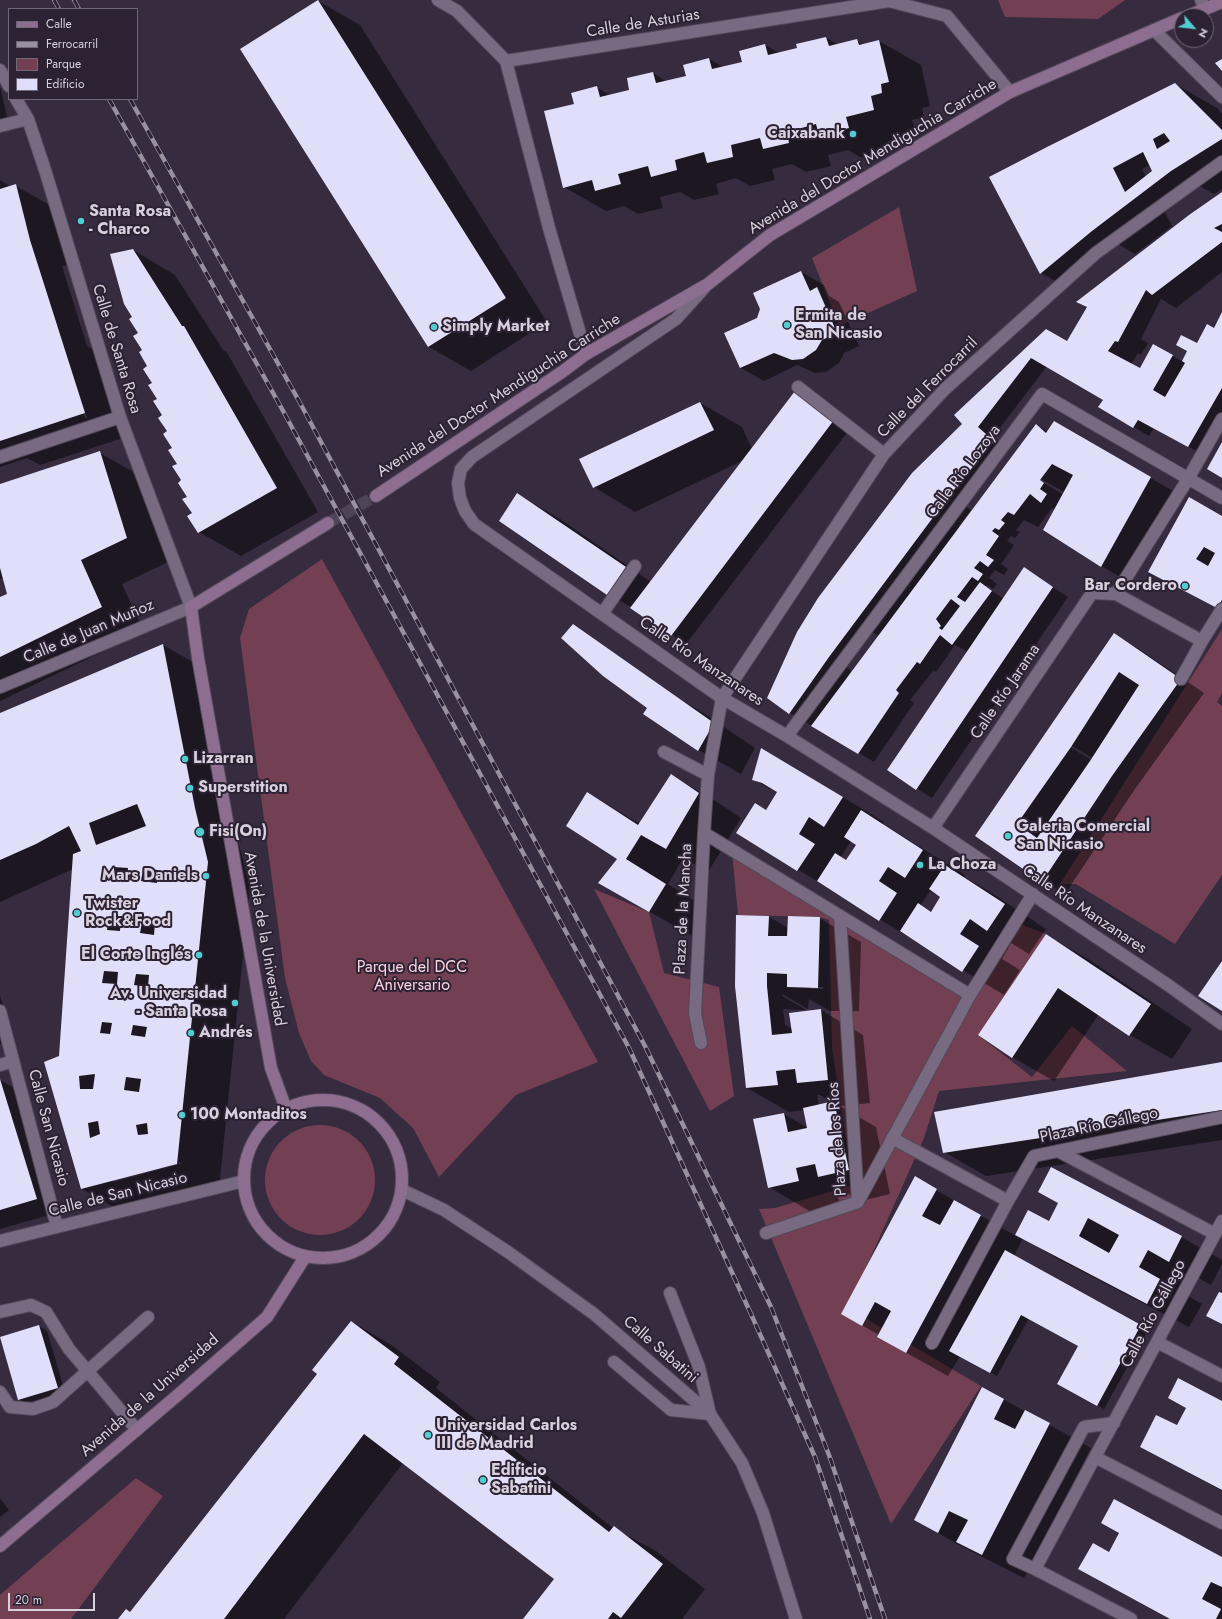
<!DOCTYPE html>
<html>
<head>
<meta charset="utf-8">
<style>
	body { margin:0 }
	#map { position:relative; width:1222px; height:1619px; overflow:hidden; background:#372b3f; font-family:Jost,sans-serif }
	canvas { display:block }
	.legend { position:absolute; left:8px; top:8px; width:130px; height:92px; box-sizing:border-box; background:#2d2234; border:1px solid #716878; margin:0; padding:5px 7px; list-style:none; font-size:12px; color:#d8d1dd }
	.legend li { display:flex; align-items:center; gap:8px; height:20px }
	.legend b { width:20px; border:1px solid #716878 }
	.north { position:absolute; left:1174px; top:8px; width:40px; height:40px; box-sizing:border-box; background:#2d2234; border:1px solid #716878; border-radius:50%; rotate:118deg; font-size:11px; font-weight:700; line-height:16px; text-align:center; color:#d8d1dd }
	.north::after { content:''; display:block; margin:auto; width:14px; height:18px; background:#51ccd1; clip-path:polygon(50% 0,100% 100%,50% 72%,0 100%) }
	.scale { position:absolute; left:8px; top:1593px; width:87px; height:18px; box-sizing:border-box; border:2px solid #d8d1dd; border-top:0; padding-left:5px; font-size:12px; line-height:14px; white-space:nowrap; color:#d8d1dd; -webkit-text-stroke:3px #2d2234; paint-order:stroke }
</style>
</head>
<body>
<div id="map">
<canvas width="1222" height="1619"></canvas>
<ul class="legend">
<li><b style="height:5px;background:#8e6e90"></b>Calle</li>
<li><b style="height:5px;background:#9a91a0"></b>Ferrocarril</li>
<li><b style="height:11px;background:#724052"></b>Parque</li>
<li><b style="height:11px;background:#e0def9"></b>Edificio</li>
</ul>
<div class="north">N</div>
<div class="scale">20 m</div>
</div>
<script>
const ctx = document.querySelector('canvas').getContext('2d');
ctx.lineJoin = 'round';
function paint(path, color) { ctx.fillStyle = color; ctx.fill(path, 'evenodd'); }
const poly = rows => new Path2D(rows.map(r => 'M' + r).join(''));
function strokePath(path, color, width, dash) { ctx.strokeStyle = color; ctx.lineWidth = width; ctx.lineCap = dash ? 'butt' : 'round'; ctx.setLineDash(dash || []); ctx.stroke(path); }
function label(font, color, halo, rows, align = 'center') {
  ctx.font = font + ' Jost,sans-serif'; ctx.lineWidth = 4; ctx.setLineDash([]); ctx.textBaseline = 'middle'; ctx.strokeStyle = halo; ctx.fillStyle = color; for (const [text, x, y, turn = 0] of rows) {
    ctx.save(); ctx.translate(x, y); ctx.rotate((+turn || 0) * Math.PI / 180); ctx.textAlign = isNaN(turn) ? turn : align; if (halo) ctx.strokeText(text, 0, 0); ctx.fillText(text, 0, 0); ctx.restore();
  }
}
paint(poly([
	[998,0,1125,0,1098,19,1005,17],
	[899,207,917,291,839,326,812,258],
	[322,559,598,1062,516,1095,439,1177,413,1128,380,1098,324,1075,311,1061,299,1033,285,978,240,638,249,609],
	[1222,629,1222,693,1217,702,1222,706,1222,875,1175,944,1076,884,1060,884],
	[731,841,969,995,1015,922,1046,934,978,1035,1032,1077,1072,1026,1127,1071,939,1091,924,1138,848,1308,981,1386,891,1524,759,1209,775,1208,853,1185,832,1048,829,920,820,917,738,915],
	[594,889,649,912,664,973,719,987,734,1096,710,1111],
	'265 1180a55 55 0 1 1 110 0a55 55 0 1 1-110 0Z',
	[136,1478,163,1496,71,1619,0,1619,0,1595]
]), '#724052');
paint(poly([
	[318,1,360,25,547,322,471,371,429,347,242,50],
	[826,38,839,45,857,41,864,45,879,41,921,65,930,106,922,108,924,117,912,120,916,133,888,141,890,151,862,158,848,150,828,155,831,166,806,172,792,164,772,169,775,180,750,186,736,178,716,184,719,194,694,200,680,192,660,197,663,208,638,214,624,206,606,211,564,187,575,104,596,87,610,95,630,91,653,73,667,82,687,76,709,59,723,67,743,62,765,45,779,53,798,49],
	[1175,84,1217,108,1222,114,1222,189,1214,194,1187,179,1159,201,1172,226,1135,254,1116,243,1064,286,1041,273,991,178],
	[1150,165,1153,171,1146,177,1142,169],
	[0,86,9,125,0,127],
	[0,180,11,187,16,186,58,210,72,264,62,266,87,346,99,353,126,437,40,465,27,458,0,467],
	[67,362,69,362,87,418,85,418],
	[1222,194,1222,272,1176,308,1161,299,1141,339,1148,343,1141,355,1138,353,1131,365,1141,369,1153,345,1183,362,1188,351,1214,330,1222,314,1222,423,1204,455,1154,428,1149,436,1100,407,1104,399,1047,366,993,437,1009,450,963,505,971,510,959,526,961,527,1037,425,1048,432,1054,422,1173,491,1124,579,1101,566,1055,510,1052,508,1038,527,1024,520,1016,530,1020,532,1015,538,1011,536,1007,541,1014,545,1001,564,1008,569,1004,575,995,570,989,578,997,584,993,589,987,585,986,587,1004,599,1039,578,1068,597,932,798,888,770,968,652,955,645,936,672,933,671,910,700,914,703,874,762,790,713,768,698,963,424,1046,330,1068,342],
	[1036,476,1064,492,1064,495,1035,478],
	[870,631,879,636,849,676,848,675,851,671,844,665],
	[133,250,175,275,223,350,226,351,318,512,241,556,199,532,133,317],
	[801,272,824,285,829,296,839,302,859,346,844,353,839,363,826,372,815,373,797,365,764,381,741,368,758,318],
	[795,392,849,430,686,644,633,608,607,594,518,495,560,519,651,582,744,460,635,512,594,487,700,403,742,427,752,449],
	[100,453,142,477,168,562,122,584,144,632,0,701,0,598,8,595,4,578,0,579,0,485],
	[1222,517,1222,610,1149,572],
	[573,626,588,635,676,697,702,712,755,748,741,774,699,750,644,714,648,707],
	[1114,635,1137,648,1204,693,1135,789,1065,894,1042,881,976,835],
	[1067,743,1092,758,1092,760,1066,745],
	[163,645,205,669,236,833,250,887,219,1188,124,1213,82,1189,60,1057,73,869,0,902,0,714],
	[182,1162,183,1163,113,1182,113,1180],
	[778,758,884,822,883,824,965,875,964,877,987,890,1046,929,1029,954,1011,943,1002,959,1020,970,1004,995,738,833,767,811,779,792,768,788,753,779],
	[851,841,857,845,847,861,841,857],
	[930,891,941,897,932,912,920,906],
	[672,776,714,800,741,818,708,872,683,858,668,884,707,909,691,935,641,907,587,793,640,824],
	[769,917,789,928,819,918,861,942,859,1011,830,1011,809,999,808,1009,782,994,782,996,806,1010,783,1009,785,1025,792,1029,821,1010,863,1035,870,1103,840,1106,876,1127,890,1194,861,1201,843,1191,837,1192,840,1205,811,1212,769,1187,784,1114,808,1128,804,1110,789,1112,747,1088],
	[809,987,823,987,823,989,811,989],
	[817,1095,820,1095,833,1103,819,1106],
	[1046,935,1088,959,1192,1029,1172,1059,1130,1035,1099,1014,1054,1081,1012,1057],
	[0,995,13,1040,0,1044],
	[1222,1063,1222,1140,986,1176,944,1152],
	[0,1080,23,1093,60,1212,0,1229],
	[936,1190,1016,1236,1029,1211,1049,1222,1059,1203,1181,1237,1222,1260,1222,1264,1211,1285,1190,1273,1181,1292,1202,1304,1189,1327,1058,1259,1023,1238,1014,1256,1148,1330,1104,1409,1058,1384,1079,1346,1029,1318,997,1376,960,1356,948,1376,878,1337,879,1335,842,1314],
	[352,1322,393,1346,440,1382,436,1388,613,1528,656,1551,705,1589,682,1619,524,1619,555,1578,403,1463,284,1619,119,1619,131,1613,318,1373],
	[39,1326,47,1331,65,1392,26,1403,19,1399],
	[983,1388,1091,1448,1024,1578,957,1544,915,1519],
	[1222,1402,1222,1491,1141,1447,1178,1427],
	[0,1498,9,1510,0,1517],
	[1120,1533,1222,1559,1222,1619,1169,1619,1079,1569,1110,1553]
]), '#0007');
paint(poly([
	[318,0,506,298,428,347,240,49],
	[826,37,829,46,857,39,859,45,879,40,889,82,881,84,882,93,871,96,874,110,846,117,849,128,819,135,816,124,787,132,789,143,763,149,760,138,731,145,733,157,707,163,704,152,675,160,677,170,651,177,648,166,618,174,621,184,595,191,592,180,563,188,544,111,574,104,571,93,597,86,600,97,629,90,627,78,653,72,656,83,686,76,683,65,709,58,712,69,742,62,739,51,765,44,768,55,797,48,796,44],
	[1222,59,1222,71,1215,63],
	[1175,83,1222,130,1222,139,1171,171,1092,231,1040,274,989,177,1047,147],
	[1164,133,1170,141,1157,149,1153,139],
	[1143,152,1152,171,1125,192,1113,168],
	[16,184,30,240,85,413,0,441,0,189],
	[1222,192,1222,224,1214,228,1222,232,1222,242,1152,295,1146,290,1118,342,1115,341,1108,351,1140,368,1153,344,1173,355,1153,390,1165,397,1185,363,1182,361,1187,351,1176,345,1181,335,1197,343,1207,324,1214,328,1222,312,1222,388,1188,447,1138,420,1133,428,1098,407,1103,400,1031,358,978,427,994,441,949,496,829,657,789,714,767,698,797,632,818,598,912,473,962,424,954,415,1046,329,1067,341,1087,307,1076,302,1189,215],
	[133,249,182,326,184,326,277,488,198,533,187,516,192,513,182,499,187,497,178,483,181,480,172,466,177,464,168,450,172,448,163,434,167,431,158,418,162,415,153,401,157,399,148,385,152,383,143,369,147,366,139,352,142,350,133,336,138,333,129,319,132,317,124,304,110,254],
	[801,271,810,291,817,287,837,333,822,340,816,350,803,359,792,360,774,353,740,368,724,333,757,318,760,309,753,293],
	[795,391,834,420,671,636,630,608],
	[700,402,714,430,593,488,579,459],
	[1054,421,1151,477,1101,567,1043,530,1073,475,1052,464,1040,480,1044,483,1040,489,1047,494,1041,503,1030,494,1014,515,1008,512,1001,520,1005,523,999,530,995,528,992,531,999,536,986,555,994,560,988,567,980,561,974,568,983,574,978,581,972,577,957,597,965,602,980,582,992,591,952,645,940,635,920,664,917,662,896,690,899,693,858,754,811,726,1036,424,1046,433],
	[951,599,960,606,942,630,939,628,941,626,936,619],
	[1222,442,1222,478,1207,469],
	[100,451,127,538,81,560,102,607,0,657,0,597,7,594,0,568,0,484],
	[517,493,626,567,607,595,499,521],
	[1189,497,1222,516,1222,600,1217,608,1148,572],
	[1204,547,1215,553,1208,566,1196,559],
	[1024,567,1053,587,916,790,887,770],
	[573,624,714,723,698,751,643,714,647,708,603,676,561,638],
	[1114,633,1181,679,1112,776,1042,882,975,836],
	[1119,672,1139,685,1090,761,1037,838,1017,824,1071,747],
	[163,644,195,808,208,862,177,1164,81,1189,44,1062,59,1056,73,854,81,851,69,826,36,844,0,860,0,713],
	[137,804,146,826,96,845,89,823],
	[114,867,128,868,127,880,113,878],
	[143,869,158,870,157,883,141,881],
	[109,918,121,919,120,931,107,930],
	[142,922,155,923,154,935,140,933],
	[104,971,118,972,117,984,102,983],
	[136,974,149,975,148,987,134,985],
	[102,1022,112,1023,110,1034,100,1033],
	[133,1025,147,1027,145,1037,131,1035],
	[95,1074,93,1089,80,1089,79,1076],
	[126,1077,141,1079,139,1092,124,1090],
	[98,1121,100,1134,90,1138,88,1123],
	[147,1123,148,1134,138,1135,136,1125],
	[761,748,843,797,824,827,809,817,799,834,815,844,797,871,736,833,755,803,766,810,777,792,762,783,752,780],
	[671,774,699,793,666,849,641,835,626,859,666,884,649,912,598,883,617,859,566,826,587,792,638,825],
	[861,810,923,850,905,878,888,867,879,881,897,893,879,921,817,881,835,853,846,860,856,845,844,837],
	[945,865,1005,904,987,931,970,919,960,934,979,946,962,972,900,931,918,903,931,912,940,897,929,889],
	[736,915,769,916,768,936,787,936,788,916,820,917,818,988,787,987,787,974,767,973,767,986,772,1035,792,1033,789,1013,821,1009,828,1080,797,1083,795,1069,776,1071,778,1085,746,1088,735,986],
	[1046,934,1151,1004,1129,1036,1058,988,1012,1058,978,1035],
	[1222,961,1222,1011,1198,996],
	[1222,1062,1222,1110,943,1153,934,1112],
	[0,1079,37,1199,0,1210],
	[834,1101,849,1170,818,1177,815,1164,796,1168,799,1181,768,1188,753,1119,784,1113,788,1132,807,1128,803,1108],
	[1051,1167,1182,1236,1169,1262,1148,1250,1139,1267,1160,1279,1147,1304,1015,1235,1028,1210,1049,1221,1058,1203,1038,1192],
	[1088,1218,1119,1235,1109,1253,1079,1236],
	[915,1176,937,1189,922,1216,940,1225,954,1200,981,1215,906,1353,877,1337,891,1311,875,1302,862,1326,841,1314],
	[1005,1250,1141,1325,1097,1406,1057,1384,1078,1346,1021,1315,990,1373,949,1351],
	[1219,1292,1222,1293,1222,1324,1206,1316],
	[351,1321,399,1357,394,1364,609,1532,614,1526,663,1564,621,1618,613,1612,608,1619,523,1619,554,1579,364,1434,224,1619,118,1619,126,1609,130,1612,317,1374,312,1370],
	[39,1325,58,1388,18,1400,0,1337],
	[1178,1378,1222,1401,1222,1490,1140,1447,1156,1415,1177,1425,1186,1408,1168,1398],
	[982,1387,1004,1399,994,1419,1015,1429,1025,1410,1050,1423,982,1555,956,1542,968,1520,949,1511,938,1533,914,1520],
	[1114,1499,1222,1557,1222,1587,1211,1582,1202,1599,1221,1609,1216,1619,1170,1619,1078,1569,1093,1543,1109,1552,1119,1533,1101,1523]
]), '#e0def9');
strokePath(poly([
	[328,523,376,496]
]), '#4f4457', 12, [12, 6]);
const lane = poly([
	[0,1312,31,1305,46,1312,69,1349,137,1430],
	[614,1362,671,1410,710,1414,699,1367,670,1293],
	[0,1392,10,1407,33,1409,53,1402,148,1317]
]);
const street = poly([
	[438,0,457,11,506,61,549,228,586,354],
	[1201,0,1205,9],
	[1154,30,1222,97],
	[506,61,889,1,947,16,1010,92],
	[0,70,9,86],
	[0,126,28,119],
	[705,287,676,319,472,457,461,469,458,483,460,498,465,511,474,524,722,698,787,736,933,828,1168,985,1222,1024],
	[798,387,884,454],
	[0,457,120,417],
	[1116,594,1188,479,1222,419],
	[602,614,635,566],
	[1181,679,1202,641,1222,609],
	[0,687,191,607,120,417,45,170,28,119,16,99],
	[787,736,1042,394,1222,498],
	[664,752,708,775],
	[933,828,1092,593,1116,594,1202,641],
	[704,833,970,995],
	[840,916,858,1202,970,995,1033,894],
	[0,1011,57,1227],
	[701,1043,695,1014,704,833,708,775,722,698,884,454,945,389,1096,253,1222,162],
	[0,1065,13,1061],
	[892,1138,1008,1201],
	[1058,1151,1215,1234],
	[402,1190,444,1210,508,1252,594,1314,710,1414,742,1463,763,1513,796,1619],
	[766,1233,858,1202],
	[0,1241,244,1181],
	[1157,1342,1222,1376],
	[932,1343,1008,1201,1034,1156,1222,1117],
	[1114,1423,1084,1427,1013,1559,1035,1569,1095,1457,1222,1221],
	[1095,1457,1222,1523],
	[1035,1569,1131,1619]
]);
const secondary = poly([
	[1188,16,1222,2],
	[376,496,562,372,586,354,708,284,770,235,1010,92,1182,18],
	'244 1179a79 79 0 1 1 158 0a79 79 0 1 1-158 0Z',
	[286,1109,271,1068,198,658,191,607,328,523],
	[0,1546,179,1394,267,1317,305,1257]
]);
strokePath(lane, '#524959', 14);
strokePath(street, '#524959', 14);
strokePath(secondary, '#524959', 14);
strokePath(lane, '#786b81', 12);
strokePath(street, '#786b81', 12);
strokePath(secondary, '#8e6e90', 12);
const rail = poly([
	[54,0,59,9],
	[74,0,79,9],
	[109,99,282,409,629,1048,751,1314,815,1457,870,1619],
	[130,99,299,401,645,1046,771,1307,829,1455,885,1619]
]);
strokePath(rail, '#9a91a0', 4.5);
strokePath(rail, '#2d2234', 3, [9]);
for (const [x, y, r, color] of [
	[853,134,4,"#51ccd1"],
	[81,221,4,"#51ccd1"],
	[787,325,4,"#51ccd1"],
	[434,327,4,"#51ccd1"],
	[1185,586,4,"#51ccd1"],
	[185,759,4,"#51ccd1"],
	[190,788,4,"#51ccd1"],
	[200,832,5,"#51ccd1"],
	[1008,836,4,"#51ccd1"],
	[920,865,4,"#51ccd1"],
	[206,876,4,"#51ccd1"],
	[77,913,4,"#51ccd1"],
	[199,955,4,"#51ccd1"],
	[235,1003,4,"#51ccd1"],
	[191,1033,4,"#51ccd1"],
	[182,1115,4,"#51ccd1"],
	[428,1435,4,"#51ccd1"],
	[483,1480,4,"#51ccd1"]
]) { const dot = new Path2D(); dot.arc(x, y, r, 0, 2 * Math.PI); ctx.fillStyle = color; ctx.fill(dot); strokePath(dot, '#2d2234', 1.5); }
label('16px', '#d8d1dd', '#2d2234', [
	["Calle de Asturias",643,24,-9],
	["Avenida del Doctor Mendiguchia Carriche",873,157,-31],
	["Calle de Santa Rosa",116,349,73],
	["Calle del Ferrocarril",928,388,-45],
	["Avenida del Doctor Mendiguchia Carriche",499,396,-33],
	["Calle Río Lozoya",964,472,-53],
	["Calle de Juan Muñoz",89,632,-23],
	["Calle Río Manzanares",701,662,34],
	["Calle Río Jarama",1006,692,-56],
	["Plaza de la Mancha",684,909,-87],
	["Calle Río Manzanares",1084,910,34],
	["Avenida de la Universidad",264,939,80],
	["Plaza Río Gállego",1099,1126,-12],
	["Calle San Nicasio",48,1128,75],
	["Plaza de los Ríos",838,1139,-94],
	["Calle de San Nicasio",118,1195,-14],
	["Calle Río Gállego",1154,1314,-62],
	["Calle Sabatini",660,1350,41],
	["Avenida de la Universidad",150,1396,-41]
]);
label('bold 16px', '#d8d1dd', '#2d2234', [
	["Caixabank",845,134,"right"],
	["Santa Rosa",89,212],
	["- Charco",89,230],
	["Ermita de",795,316],
	["San Nicasio",795,334],
	["Simply Market",442,327],
	["Bar Cordero",1177,586,"right"],
	["Lizarran",193,759],
	["Superstition",198,788],
	["Galeria Comercial",1016,827],
	["San Nicasio",1016,845],
	["Fisi(On)",209,832],
	["La Choza",928,865],
	["Mars Daniels",198,876,"right"],
	["Twister",85,904],
	["Rock&Food",85,922],
	["El Corte Inglés",191,955,"right"],
	["Av. Universidad",227,994,"right"],
	["- Santa Rosa",227,1012,"right"],
	["Andrés",199,1033],
	["100 Montaditos",190,1115],
	["Universidad Carlos",436,1426],
	["III de Madrid",436,1444],
	["Edificio",491,1471],
	["Sabatini",491,1489]
], 'left');
label('16px', '#fcd4e0', '#2d2234', [
	["Parque del DCC",412,968],
	["Aniversario",412,986]
]);
</script>
</body>
</html>
